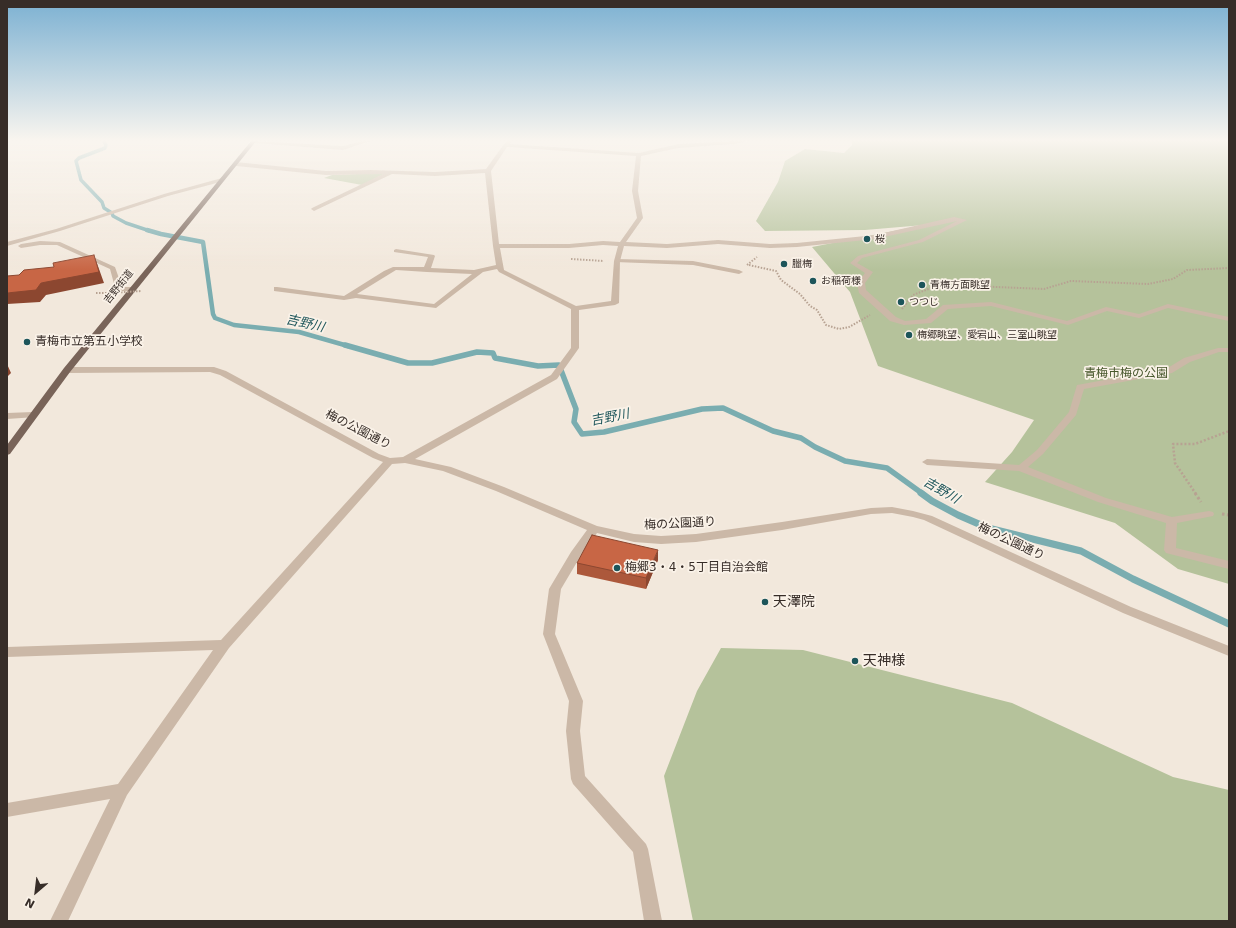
<!DOCTYPE html>
<html>
<head>
<meta charset="utf-8">
<style>
	body { margin:0 }
	#map { position:relative; width:1236px; height:928px; overflow:hidden; background:#f2e8dc; font-family:"DejaVu Sans",sans-serif }
	canvas { display:block }
	.frame { position:absolute; inset:0; border:8px solid #372d28; pointer-events:none }
	.north { position:absolute; left:16px; top:872px; width:40px; height:40px; -webkit-text-stroke:3px #faf2e8; paint-order:stroke; rotate:208deg; font-size:11px; font-weight:700; line-height:16px; text-align:center; color:#372d28 }
	.north::after { content:''; display:block; margin:auto; width:14px; height:18px; background:#372d28; clip-path:polygon(50% 0,100% 100%,50% 72%,0 100%) }
</style>
</head>
<body>
<div id="map">
<canvas width="1236" height="928"></canvas>
<div class="frame"></div>
<div class="north">N</div>
</div>
<script>
const ctx = document.querySelector('canvas').getContext('2d');
ctx.lineJoin = 'round';
function paint(path, color) { ctx.fillStyle = color; ctx.fill(path, 'evenodd'); }
const poly = rows => new Path2D(rows.map(r => 'M' + r).join(''));
function strokePath(path, color, width, dash) { ctx.strokeStyle = color; ctx.lineWidth = width; ctx.lineCap = dash ? 'butt' : 'round'; ctx.setLineDash(dash || []); ctx.stroke(path); }
function label(font, color, halo, rows, align = 'center') {
  ctx.font = font + ' "DejaVu Sans","Noto Sans JP",sans-serif'; ctx.lineWidth = 3.5; ctx.setLineDash([]); ctx.textBaseline = 'middle'; ctx.strokeStyle = halo; ctx.fillStyle = color; for (const [text, x, y, turn = 0] of rows) {
    ctx.save(); ctx.translate(x, y); ctx.rotate((+turn || 0) * Math.PI / 180); ctx.textAlign = isNaN(turn) ? turn : align; if (halo) ctx.strokeText(text, 0, 0); ctx.fillText(text, 0, 0); ctx.restore();
  }
}
paint(poly([
	[852,140,1229,140,1229,584,1178,569,1115,523,985,482,1012,452,1034,420,878,366,850,292,812,247,924,225,865,230,765,231,756,221,778,182,785,161,805,149,844,153,852,145],
	[383,173,384,174,362,185,324,178,332,175],
	[721,648,803,650,1012,703,1173,777,1229,790,1229,921,693,921,664,776,697,691]
]), '#b5c29b');
strokePath(poly([
	[73,140,78,140],
	[103,140,106,145,105,148,79,158,76,161,81,180,102,202,104,208,112,213,113,216,126,223,150,231]
]), '#7aadb0', 3.5);
strokePath(poly([
	[147,230,161,234,203,242,213,314,215,318,234,325,299,332,348,346]
]), '#7aadb0', 4.5);
strokePath(poly([
	[345,345,408,363,432,363,477,352,493,353,495,358,538,366,559,365,576,409,574,422,582,434,604,432,702,409,723,408,773,431,801,438,815,447,845,461,887,468,923,494]
]), '#7aadb0', 5.5);
strokePath(poly([
	[921,493,932,501,958,515,988,528,1081,551,1133,579,1229,624]
]), '#7aadb0', 7);
strokePath(poly([
	[571,259,604,261],
	[747,265,757,257],
	[749,265,776,271,781,280,800,294,810,306,817,310,826,325,839,329,849,327,870,315],
	[96,293,108,293],
	[902,309,913,295,931,288,972,286,1044,289,1071,281,1148,284,1173,279,1187,270,1229,268]
]), '#b7a292', 2, [1.5, 1.5]);
strokePath(poly([
	[1196,494,1175,463,1173,444,1195,444,1229,431]
]), '#b7a292', 2.5, [2, 2]);
strokePath(poly([
	[1195,493,1201,502],
	[1222,514,1229,515]
]), '#b7a292', 3, [2.5, 2.5]);
paint(poly([
	[617,259,693,261,739,270,743,272,739,274,693,265,615,262,615,260,617,259]
]), '#cbb8a7');
paint(poly([
	[954,217,967,220,923,242,862,258,857,263,873,272,865,283,866,290,896,317,905,321,926,319,943,305,991,302,1067,321,1106,307,1139,314,1168,304,1229,317,1229,321,1168,308,1139,318,1107,311,1068,325,991,306,948,309,931,323,904,325,890,321,859,293,857,283,865,273,850,263,858,256,919,240,957,221,875,239,797,247,770,248,767,246,770,244,797,243,875,235,954,217],
	[1218,348,1229,348,1229,352,1219,352,1190,362,1172,373,1084,389,1076,415,1043,454,1028,467,1106,498,1172,517,1209,511,1213,512,1214,514,1213,516,1177,523,1176,548,1229,561,1229,569,1166,553,1164,550,1166,523,1098,502,1019,471,927,465,922,462,927,459,1019,465,1037,450,1069,412,1077,385,1166,369,1184,358,1218,348]
]), '#cbb8a7');
paint(poly([
	[8,140,14,140,7,144,8,140],
	[366,140,374,140,343,150,254,143,252,142,254,141,343,146,366,140],
	[507,140,512,140,510,144,639,153,678,144,752,140,735,144,678,148,641,156,638,191,643,218,626,242,667,244,718,240,770,244,773,246,770,248,718,244,667,248,624,246,620,261,619,303,615,305,579,310,579,348,557,379,415,459,451,467,504,487,597,526,634,534,661,536,696,534,782,522,871,508,892,507,913,511,932,516,1131,607,1229,646,1229,656,1123,613,924,520,913,517,892,513,871,514,782,530,696,542,661,544,634,542,597,533,580,557,561,589,555,634,583,701,580,731,585,776,646,844,648,849,662,921,644,921,633,852,573,784,571,779,566,731,569,701,543,634,549,589,571,552,587,530,496,491,443,471,405,463,392,464,229,648,127,795,68,921,50,921,110,799,7,817,7,803,118,784,213,650,7,657,7,647,221,640,383,462,373,458,220,375,210,372,67,373,63,370,67,367,214,367,226,371,379,454,390,458,403,457,551,375,571,348,571,309,499,272,497,269,483,272,436,308,356,298,344,300,274,291,274,287,277,287,344,296,384,271,393,267,424,267,428,257,394,252,394,250,396,249,434,255,435,256,431,268,474,270,496,265,493,246,485,173,435,176,392,174,314,211,311,209,312,208,383,174,326,175,236,166,233,164,236,162,326,171,371,170,435,172,486,169,507,140],
	[507,147,636,156,632,191,637,218,620,242,603,241,569,244,499,244,491,171,507,147],
	[603,245,618,246,614,261,611,301,576,306,504,270,500,248,569,248,603,245],
	[396,270,427,272,472,274,434,304,357,294,396,270],
	[222,178,224,179,224,181,168,196,60,231,7,246,7,242,56,229,164,194,222,178],
	[40,241,60,242,115,267,122,287,132,287,136,289,132,291,116,291,110,269,57,245,40,245,21,248,18,246,21,244,40,241],
	[33,412,36,413,38,415,36,417,7,419,7,413,33,412]
]), '#cbb8a7');
paint(poly([
	[252,140,257,140,70,372,10,454,7,455,7,445,64,368,252,140]
]), '#796459');
strokePath(poly([
	[109,293,141,291]
]), '#b7a292', 2, [1.5, 1.5]);
paint(poly([
	[658,560,646,589,577,574,577,563]
]), '#ac583b');
paint(poly([
	[94,255,104,283,46,295,40,302,7,304,7,293,41,283],
	[7,364,11,373,7,377],
	[658,550,658,560,646,589,646,578]
]), '#8c4730');
const building = poly([
	[94,255,99,272,41,283,36,290,7,293,7,276,19,275,24,270,54,267,53,263,94,255],
	[592,535,658,550,646,578,577,563,592,535]
]);
paint(building, '#c86645');
strokePath(building, '#8c4730', 1);
const sky = ctx.createLinearGradient(0, 0, 0, 270);
sky.addColorStop(0, '#7cb1d2');
sky.addColorStop(0.52, '#f9f5ef');
sky.addColorStop(1, '#f9f5ef00');
ctx.fillStyle = sky;
ctx.fillRect(0, 0, 1236, 270);
for (const [x, y, r, color] of [
	[867,239,4,"#1d555a"],
	[784,264,4,"#1d555a"],
	[813,281,4,"#1d555a"],
	[922,285,4,"#1d555a"],
	[901,302,4,"#1d555a"],
	[909,335,4,"#1d555a"],
	[27,342,4,"#1d555a"],
	[617,568,4,"#1d555a"],
	[765,602,4,"#1d555a"],
	[855,661,4,"#1d555a"]
]) { const dot = new Path2D(); dot.arc(x, y, r, 0, 2 * Math.PI); ctx.fillStyle = color; ctx.fill(dot); strokePath(dot, '#faf2e8', 1.5); }
label('10px', '#372d28', '#faf2e8', [
	["桜",875,239],
	["臘梅",792,264],
	["お稲荷様",821,281],
	["青梅方面眺望",930,285],
	["つつじ",909,302],
	["梅郷眺望、愛宕山、三室山眺望",917,335]
], 'left');
label('10px', '#372d28', '#faf2e8', [
	["吉野街道",119,287,-51]
]);
label('12px', '#372d28', '#faf2e8', [
	["青梅市立第五小学校",35,342],
	["梅郷3・4・5丁目自治会館",625,568]
], 'left');
label('12px', '#46562b', '#faf2e8', [
	["青梅市梅の公園",1126,374]
]);
label('12px', '#372d28', '#faf2e8', [
	["梅の公園通り",358,430,27],
	["梅の公園通り",680,524,-3],
	["梅の公園通り",1011,542,25]
]);
label('italic 13px', '#1d555a', '#faf2e8', [
	["吉野川",305,324,13],
	["吉野川",610,418,-11],
	["吉野川",941,491,30]
]);
label('14px', '#372d28', '#faf2e8', [
	["天澤院",773,602],
	["天神様",863,661]
], 'left');
</script>
</body>
</html>
